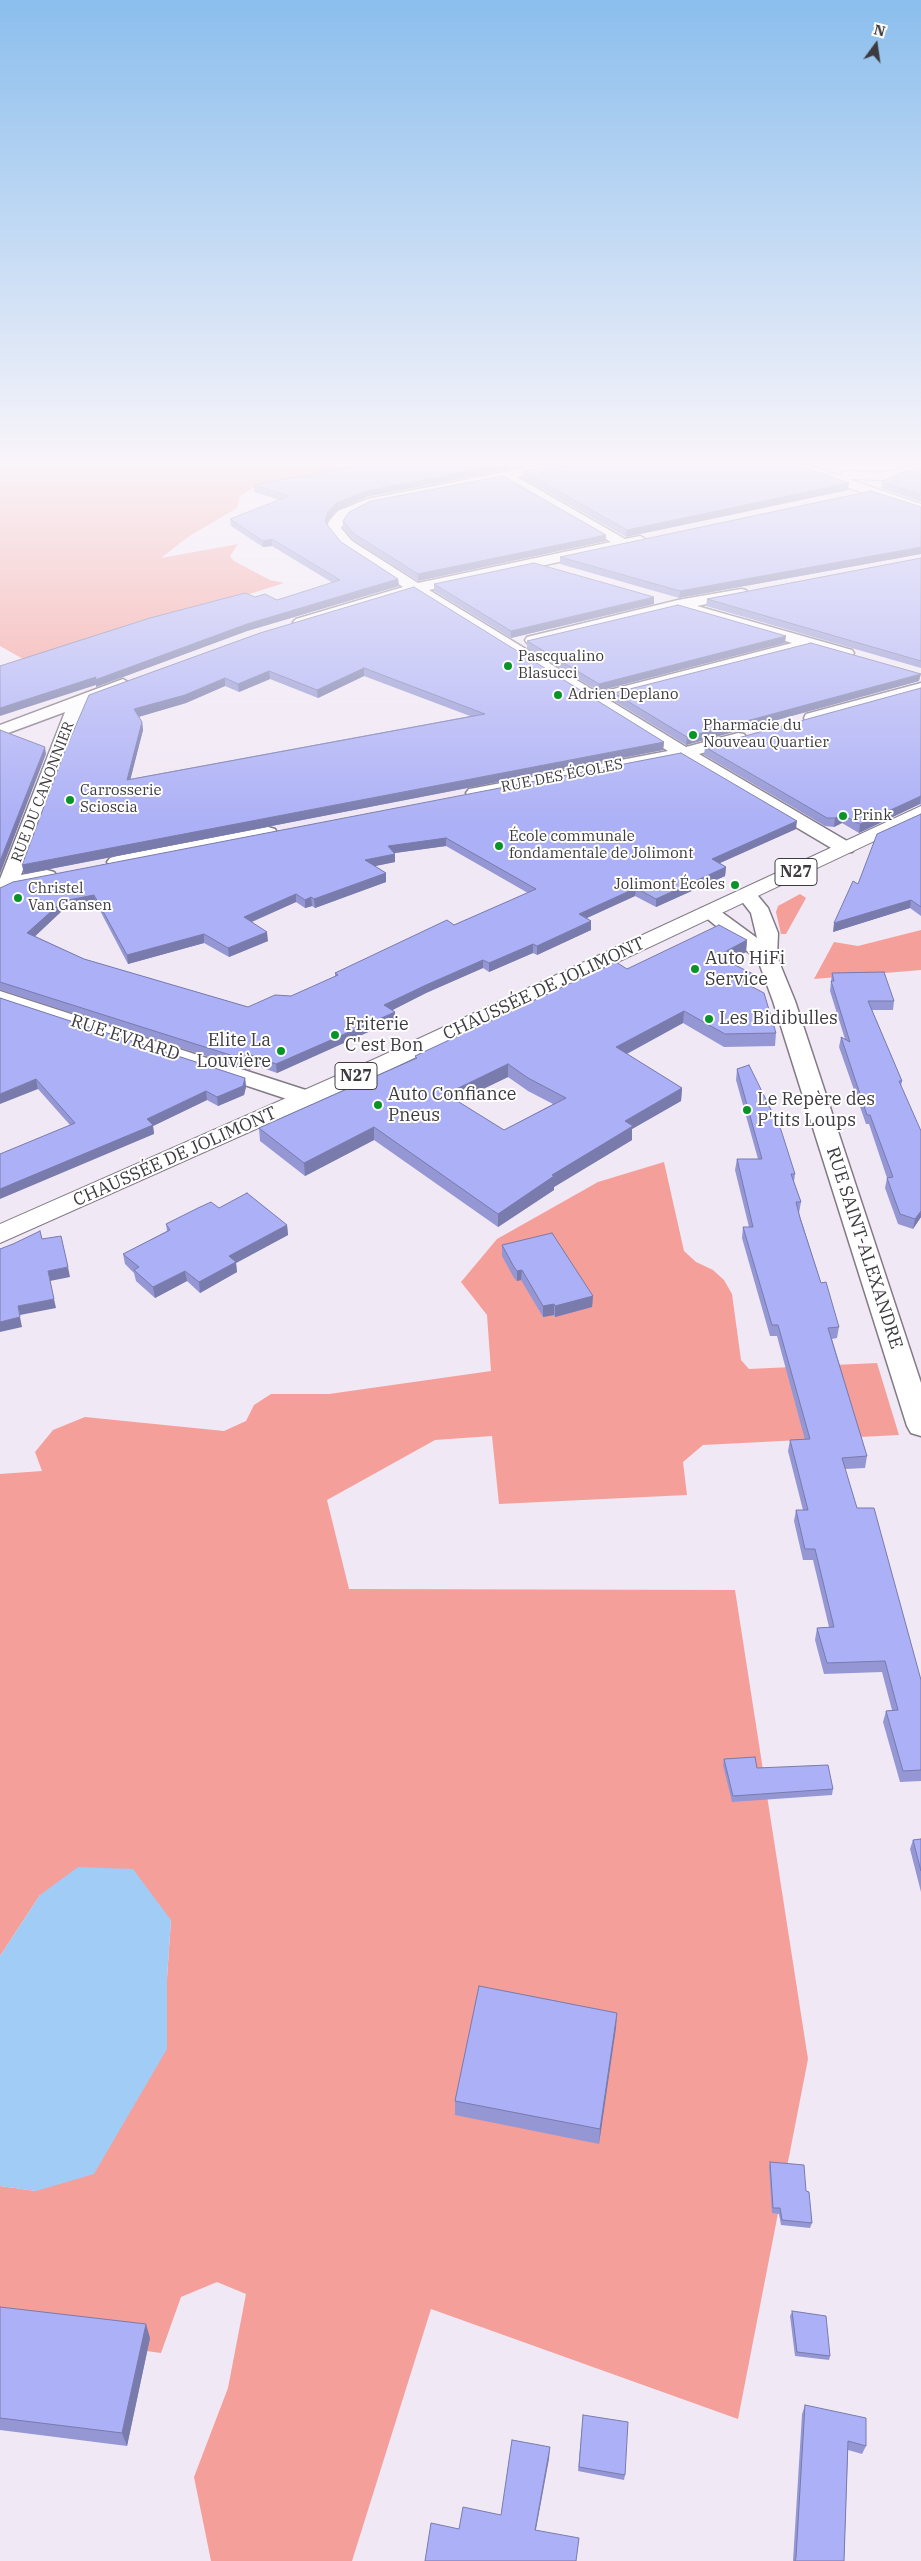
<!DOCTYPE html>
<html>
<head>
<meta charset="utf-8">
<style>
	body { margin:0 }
	#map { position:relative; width:921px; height:2561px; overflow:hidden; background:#f1e8f5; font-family:"IBM Plex Serif",serif }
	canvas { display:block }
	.north { position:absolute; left:851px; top:20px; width:50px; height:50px; -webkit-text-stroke:4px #fff; paint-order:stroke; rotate:14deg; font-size:14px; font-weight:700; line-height:20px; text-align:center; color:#3e3b40 }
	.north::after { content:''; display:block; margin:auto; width:18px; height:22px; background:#3e3b40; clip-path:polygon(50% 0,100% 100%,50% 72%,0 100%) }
</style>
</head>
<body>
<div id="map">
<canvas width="921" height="2561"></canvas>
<div class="north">N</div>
</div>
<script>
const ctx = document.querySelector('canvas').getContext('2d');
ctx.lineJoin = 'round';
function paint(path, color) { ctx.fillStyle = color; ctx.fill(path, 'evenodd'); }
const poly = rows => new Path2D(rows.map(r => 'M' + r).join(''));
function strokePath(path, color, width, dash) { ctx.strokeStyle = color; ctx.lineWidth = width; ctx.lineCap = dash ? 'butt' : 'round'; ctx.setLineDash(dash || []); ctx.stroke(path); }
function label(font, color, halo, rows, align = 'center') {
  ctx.font = font + ' "IBM Plex Serif",serif'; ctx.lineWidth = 4; ctx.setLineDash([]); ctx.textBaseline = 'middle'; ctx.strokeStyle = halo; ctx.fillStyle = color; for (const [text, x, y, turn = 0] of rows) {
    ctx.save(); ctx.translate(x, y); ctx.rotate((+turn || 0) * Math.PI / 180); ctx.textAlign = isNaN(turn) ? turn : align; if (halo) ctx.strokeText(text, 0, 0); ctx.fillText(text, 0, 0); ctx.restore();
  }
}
paint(poly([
	[0,466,353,466,350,469,260,484,240,496,237,508,188,537,161,558,238,544,230,556,234,561,270,580,284,583,32,664,0,646],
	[800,894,806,898,786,934,781,934,776,912,778,906],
	[921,930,921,970,814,979,834,942,858,946],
	[664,1162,684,1251,696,1262,713,1270,724,1280,732,1294,741,1360,749,1369,877,1363,899,1435,703,1445,683,1462,687,1495,499,1504,492,1436,435,1440,327,1500,349,1589,735,1590,808,2059,738,2419,431,2309,352,2561,211,2561,194,2477,228,2388,246,2294,217,2282,181,2297,161,2353,0,2331,0,2186,36,2191,167,1978,171,1920,40,1895,0,1956,0,1474,42,1471,35,1452,53,1430,85,1417,224,1431,246,1421,254,1405,271,1394,329,1394,491,1371,487,1315,461,1282,497,1239,598,1182]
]), '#f59f9a');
paint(poly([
	[78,1867,133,1869,171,1920,167,1978,167,2049,94,2174,36,2191,0,2186,0,1956,40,1895]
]), '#a0ccf5');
const street = poly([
	[536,466,562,466,561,469,517,477,625,539,640,536,647,540,645,543,624,548,429,590,598,693,792,643,678,609,533,645,527,643,525,640,527,637,678,600,741,589,746,590,748,593,746,596,697,606,852,650,854,653,852,656,846,658,810,648,609,700,686,747,738,733,744,734,747,738,744,742,699,754,852,844,855,848,852,852,838,852,681,759,475,798,469,797,466,793,469,789,475,788,668,751,414,593,301,627,293,622,296,619,403,587,342,547,327,528,329,521,338,511,367,499,536,466],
	[503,480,611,542,418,583,352,541,341,528,348,517,371,506,503,480],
	[123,679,131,684,129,687,85,704,21,875,47,870,54,872,57,876,54,880,14,889,0,895,0,879,65,712,0,736,0,725,123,679],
	[921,683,921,693,812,723,806,722,804,718,806,714,921,683],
	[268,827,275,829,277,833,275,837,117,868,110,866,107,862,110,858,117,856,268,827],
	[747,889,754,891,768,908,778,933,777,957,795,1001,921,1383,921,1436,911,1433,907,1426,773,1001,758,960,699,912,702,908,716,908,757,938,751,913,737,895,740,891,747,889],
	[0,991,315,1093,319,1098,315,1103,307,1105,299,1103,0,1004,0,991]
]);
const secondary = poly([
	[792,466,812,466,841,476,842,472,847,471,884,472,912,466,918,467,920,470,918,473,884,480,849,479,921,504,921,513,794,469,792,466]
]);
const primary = poly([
	[921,806,921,819,393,1068,0,1243,0,1224,377,1058,921,806]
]);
strokePath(street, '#837a86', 3);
strokePath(secondary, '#837a86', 2);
strokePath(primary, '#837a86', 2);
paint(street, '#fff');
paint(secondary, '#fff');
paint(primary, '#fff');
paint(poly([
	[921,466,921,502,881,488,882,482,919,468],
	[523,471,848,490,626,537,522,478],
	[254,485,366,497,337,510,328,520,327,524,341,542,398,579,399,586,247,631,96,687,96,685,255,597,277,600,333,583,272,546,263,547,231,526,230,519,280,500,254,492],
	[921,507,921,554,679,598,560,564,560,557],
	[343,521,606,541,418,581,353,540,343,528],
	[921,558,921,668,706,606,707,599],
	[434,584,654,604,511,638,434,591],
	[260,633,664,742,663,750,24,874,64,753],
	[364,676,470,716,130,779,143,730,142,722,138,717,186,703,225,686,239,692,270,679,318,698],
	[527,641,785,643,598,691,527,648],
	[919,681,686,745,614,701,614,693],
	[921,688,921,805,920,804,859,833,842,823,834,827,825,826,704,755,705,747],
	[681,753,796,829,720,863,726,867,725,876,656,907,635,896,587,918,591,921,591,930,537,955,533,953,489,972,483,968,426,993,392,1010,395,1020,277,1073,252,1064,250,1070,0,990,0,888],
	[446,846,528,893,454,925,335,973,335,977,291,996,248,1007,84,959,35,936,64,909,96,903,128,964,204,943,229,957,268,941,252,922,296,902,305,908,312,906,315,908,386,882,386,873,375,866,395,862,394,853],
	[921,814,921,916,910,908,833,932,858,884],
	[747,940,746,952,728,962,751,987,776,1033,775,1046,724,1047,683,1023,627,1054,682,1088,681,1101,632,1129,632,1140,554,1187,554,1190,498,1227,374,1140,305,1176,260,1141,259,1128,415,1059,415,1056,627,969],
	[508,1077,528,1091,553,1104,504,1130,457,1101],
	[832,973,894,1001,893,1010,872,1010,902,1081,901,1086,921,1217,913,1229,898,1224,885,1188,887,1178,869,1124,866,1124,839,1047,841,1037,845,1039,830,991],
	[0,998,245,1078,246,1087,244,1095,218,1106,207,1100,153,1126,154,1134,70,1125,38,1089],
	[737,1069,795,1174,794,1182,801,1202,799,1213,821,1283,839,1327,837,1338,832,1339,867,1456,865,1468,845,1469,857,1508,921,1680,921,1781,900,1782,883,1722,886,1711,892,1710,882,1672,824,1674,815,1640,817,1628,829,1627,813,1560,803,1560,794,1521,796,1510,803,1510,788,1451,790,1440,805,1440,777,1336,770,1336,742,1238,743,1227,749,1227,735,1170,737,1159,758,1159,736,1080],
	[219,1208,287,1225,288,1235,236,1263,237,1272,200,1293,187,1281,155,1298,136,1281,134,1273,125,1264,123,1254,167,1231,166,1224],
	[502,1245,593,1296,592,1307,555,1317,554,1315,543,1317,521,1280,517,1281,514,1278,502,1256],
	[724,1759,833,1789,832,1795,732,1802,723,1765],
	[921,1839,921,1892,910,1849,913,1840],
	[617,2013,599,2144,455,2115,455,2101],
	[770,2162,806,2191,812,2223,810,2228,781,2225,779,2214,772,2213,769,2167],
	[0,2307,150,2338,127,2446,0,2430],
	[792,2312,830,2356,829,2360,795,2356,790,2316],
	[805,2405,866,2446,862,2454,848,2450,844,2561,793,2561,802,2414],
	[583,2415,625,2475,624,2480,578,2471]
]), '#9497d4');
paint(poly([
	[493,466,526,466,366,497,337,510,328,520,326,529,325,522,327,513,336,503,366,491],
	[849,483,848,490,626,537,627,530],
	[606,535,606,541,418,581,418,574],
	[272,539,272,546,263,547,263,541],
	[921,547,921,554,679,598,680,591],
	[398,579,399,586,247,631,96,687,96,685,0,716,0,708,247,624],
	[654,597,654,604,511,638,511,631],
	[786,636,785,643,598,691,599,684],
	[364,668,364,676,318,698,317,690],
	[269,671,270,679,239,692,238,684],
	[921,674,919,681,686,745,687,737],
	[225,678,225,686,186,703,135,718,134,709],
	[142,722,143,730,128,789,127,780],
	[664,742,663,750,24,874,22,865],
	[45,747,46,754,0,874,0,861],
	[921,796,920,804,859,833,860,824],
	[843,815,842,823,834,827,835,818],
	[797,821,796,829,711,867,712,859],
	[446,838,446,846,388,854,388,846],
	[395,854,395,862,366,868,365,860],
	[726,867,725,876,656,907,656,899],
	[386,873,386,882,315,908,314,899],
	[636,888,635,896,578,922,579,914],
	[296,894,296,902,244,925,244,917],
	[94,895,96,903,64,909,29,942,27,933,63,901],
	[311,897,312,906,305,908,305,900],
	[911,900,910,908,833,932,834,923],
	[591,921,591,930,537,955,537,946],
	[267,932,268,941,229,957,228,948],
	[204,934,204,943,128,964,127,955],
	[747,940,746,952,716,968,717,956],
	[533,944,533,953,489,972,489,963],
	[483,960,483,968,426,993,385,1014,384,1005,426,985],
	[753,974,751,987,741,981],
	[684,1011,683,1023,615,1060,616,1047],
	[395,1012,395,1020,277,1073,276,1064],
	[251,1055,252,1064,250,1070,249,1061],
	[508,1064,508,1077,446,1107,446,1094],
	[245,1078,246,1087,244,1095,218,1106,217,1097],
	[36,1079,38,1089,0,1104,0,1094],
	[682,1088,681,1101,632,1129,632,1140,554,1187,554,1190,498,1227,498,1214,625,1121],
	[206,1091,207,1100,153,1126,154,1134,0,1199,0,1189],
	[374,1127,374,1140,305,1176,304,1163],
	[921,1211,921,1217,913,1229,915,1219],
	[287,1225,288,1235,236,1263,237,1272,200,1293,199,1282,229,1256],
	[68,1267,70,1277,50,1281,48,1271],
	[522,1270,521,1280,517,1281,517,1271],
	[185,1271,187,1281,155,1298,153,1287],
	[593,1296,592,1307,555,1317,555,1306],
	[54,1299,56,1308,20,1315,18,1306],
	[554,1304,554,1315,543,1317,543,1306],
	[20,1317,22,1327,0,1332,0,1322],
	[617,2013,616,2028,599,2144,600,2129],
	[146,2324,150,2338,127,2446,122,2433],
	[550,2447,549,2459,534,2540,535,2530]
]), '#787bac');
const building = poly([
	[358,466,493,466,366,491,336,503,327,513,325,522,341,542,398,579,247,624,95,680,96,677,0,708,0,666,150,618,245,593,255,597,265,594,277,600,340,580,272,539,263,541,230,519,289,496,254,485,358,466],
	[552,466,800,466,849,483,627,530,523,471,552,466],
	[921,466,921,495,882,482,905,471,919,468,921,466],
	[503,476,606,535,418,574,353,533,343,521,349,512,371,501,503,476],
	[871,491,921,507,921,547,680,591,560,557,871,491],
	[921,558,921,661,707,599,921,558],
	[534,563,654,597,511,631,434,584,534,563],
	[414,587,664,742,22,865,64,753,89,695,260,633,414,587],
	[364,668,485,714,127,780,142,722,134,709,185,695,225,678,238,684,269,671,317,690,364,668],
	[678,605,786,636,599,684,527,641,678,605],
	[811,643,921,674,687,737,614,693,811,643],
	[921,688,921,796,860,824,843,815,835,818,827,818,705,747,921,688],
	[0,730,45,747,0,861,0,730],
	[681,753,797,821,712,859,726,867,656,899,636,888,579,914,591,921,537,946,533,944,489,963,483,960,426,985,384,1005,395,1012,276,1064,251,1055,249,1061,0,982,0,888,13,882,681,753],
	[446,838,536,889,454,925,447,920,335,973,338,975,291,996,275,995,248,1007,84,959,27,933,63,901,94,895,127,955,204,934,228,948,267,932,244,917,296,894,305,900,311,897,314,899,386,873,365,860,395,854,388,846,446,838],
	[921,814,921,907,911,900,834,923,853,881,858,884,877,834,921,814],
	[719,925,747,940,717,956,753,974,741,981,764,993,776,1033,725,1034,684,1011,616,1047,682,1088,625,1121,633,1126,552,1175,554,1176,498,1214,374,1127,304,1163,259,1128,417,1058,415,1056,616,962,627,969,719,925],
	[508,1064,528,1078,566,1098,504,1130,446,1094,508,1064],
	[884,972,894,1001,868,1001,902,1081,899,1081,921,1131,921,1211,915,1219,900,1214,887,1178,893,1177,870,1115,867,1115,841,1037,850,1042,831,981,834,981,832,973,884,972],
	[0,998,245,1078,243,1086,217,1097,206,1091,147,1119,153,1125,0,1189,0,1154,75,1123,36,1079,0,1094,0,998],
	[749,1065,781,1130,795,1174,791,1174,801,1202,796,1202,800,1218,821,1283,826,1282,839,1327,828,1328,867,1456,842,1458,857,1508,874,1508,921,1680,921,1770,903,1771,886,1711,898,1710,885,1661,827,1663,817,1628,834,1627,815,1549,805,1549,796,1510,808,1510,790,1440,810,1439,778,1325,772,1325,743,1227,753,1227,737,1159,762,1159,737,1069,749,1065],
	[247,1193,287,1225,229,1256,236,1262,199,1282,185,1271,153,1287,134,1270,139,1267,123,1254,170,1230,166,1224,198,1208,211,1202,219,1208,247,1193],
	[40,1231,42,1239,61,1236,68,1267,48,1271,54,1299,18,1306,20,1317,0,1322,0,1249,13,1244,40,1231],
	[552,1233,593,1296,555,1306,554,1304,543,1306,522,1270,517,1271,514,1267,502,1245,552,1233],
	[755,1757,757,1768,828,1765,833,1789,733,1796,724,1759,755,1757],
	[921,1839,921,1871,913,1840,921,1839],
	[479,1986,617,2013,600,2129,455,2101,479,1986],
	[770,2162,804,2165,806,2191,809,2192,812,2223,782,2220,780,2208,773,2208,770,2162],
	[0,2307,146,2324,122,2433,0,2418,0,2307],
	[792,2311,826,2316,830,2356,797,2352,792,2311],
	[805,2405,866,2418,866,2446,848,2441,844,2561,795,2561,796,2557,805,2405],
	[583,2415,628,2422,625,2475,579,2467,583,2415],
	[512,2440,550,2447,535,2530,579,2538,576,2561,425,2561,431,2523,459,2529,463,2507,501,2515,512,2440]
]);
paint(building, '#acb0f6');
strokePath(building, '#787bac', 1);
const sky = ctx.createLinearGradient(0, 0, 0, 825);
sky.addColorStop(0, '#8bbeed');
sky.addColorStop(0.56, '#f9f5fa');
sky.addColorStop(1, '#f9f5fa00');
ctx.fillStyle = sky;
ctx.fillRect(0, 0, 921, 825);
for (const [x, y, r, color] of [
	[508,666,5,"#099428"],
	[558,695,5,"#099428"],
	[693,735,5,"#099428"],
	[70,800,5,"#099428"],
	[843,816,5,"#099428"],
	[499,846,5,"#099428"],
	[735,885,5,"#099428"],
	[18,898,5,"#099428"],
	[695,969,5,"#099428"],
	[709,1019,5,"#099428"],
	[335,1035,5,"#099428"],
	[281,1051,5,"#099428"],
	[378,1105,5,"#099428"],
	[747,1110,5,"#099428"]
]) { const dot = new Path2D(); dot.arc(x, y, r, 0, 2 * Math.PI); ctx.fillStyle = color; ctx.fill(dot); strokePath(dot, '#fff', 2); }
label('15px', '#3e3b40', '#fff', [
	["Pascqualino",518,657],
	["Blasucci",518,674],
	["Adrien Deplano",568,695],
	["Pharmacie du",703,726],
	["Nouveau Quartier",703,743],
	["Carrosserie",80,791],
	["Scioscia",80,808],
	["Prink",853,816],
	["École communale",509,837],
	["fondamentale de Jolimont",509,854],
	["Jolimont Écoles",725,885,"right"],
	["Christel",28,889],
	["Van Gansen",28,906]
], 'left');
label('15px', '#3e3b40', '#fff', [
	["RUE DES ÉCOLES",562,776,-11],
	["RUE DU CANONNIER",43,792,-69]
]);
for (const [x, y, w] of [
	[796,872,42],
	[356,1076,42]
]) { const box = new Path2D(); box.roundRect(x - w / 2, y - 13.5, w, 27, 4); ctx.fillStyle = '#fff'; ctx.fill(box); strokePath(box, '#3e3b40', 1); }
label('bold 16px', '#3e3b40', null, [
	["N27",796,872],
	["N27",356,1076]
]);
label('18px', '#3e3b40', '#fff', [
	["Auto HiFi",705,959],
	["Service",705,980],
	["Les Bidibulles",719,1019],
	["Friterie",345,1025],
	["C'est Bon",345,1046],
	["Elite La",271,1041,"right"],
	["Louvière",271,1062,"right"],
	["Auto Confiance",388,1095],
	["Pneus",388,1116],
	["Le Repère des",757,1100],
	["P'tits Loups",757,1121]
], 'left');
label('18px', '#3e3b40', '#fff', [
	["CHAUSSÉE DE JOLIMONT",544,989,-25],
	["RUE EVRARD",125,1038,18],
	["CHAUSSÉE DE JOLIMONT",175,1157,-24],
	["RUE SAINT-ALEXANDRE",864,1248,72]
]);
</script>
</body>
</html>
